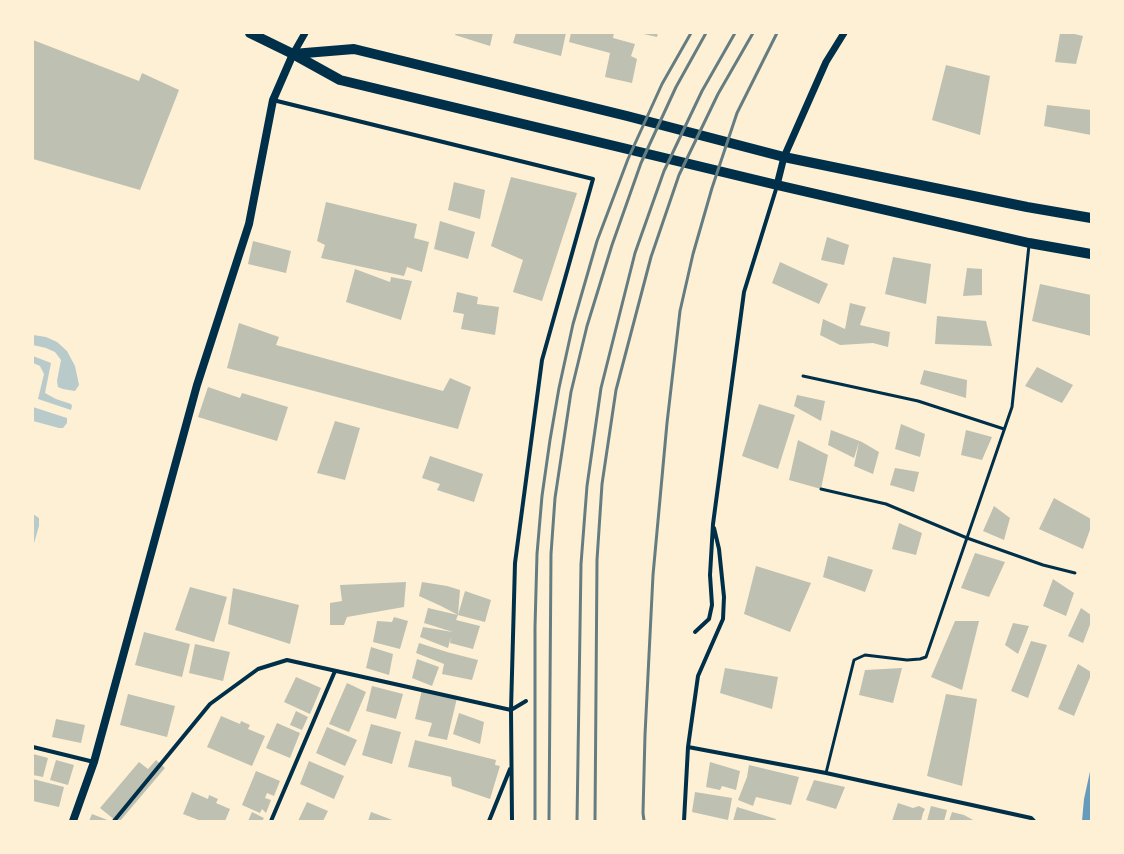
<!DOCTYPE html>
<html>
<head>
<meta charset="utf-8">
<style>
	body { margin:0 }
	#map { position:relative; width:1124px; height:854px; overflow:hidden; background:#fdf0d5; font-family:Poppins,sans-serif }
	canvas { display:block }
	.frame { position:absolute; inset:0; border:34px solid #fdf0d5; pointer-events:none }
</style>
</head>
<body>
<div id="map">
<canvas width="1124" height="854"></canvas>
<div class="frame"></div>
</div>
<script>
const ctx = document.querySelector('canvas').getContext('2d');
ctx.lineJoin = 'round';
function paint(path, color) { ctx.fillStyle = color; ctx.fill(path, 'evenodd'); }
const poly = rows => new Path2D(rows.map(r => 'M' + r).join(''));
function strokePath(path, color, width, dash) { ctx.strokeStyle = color; ctx.lineWidth = width; ctx.lineCap = dash ? 'butt' : 'round'; ctx.setLineDash(dash || []); ctx.stroke(path); }
paint(poly([
	[33,335,46,337,57,342,67,351,75,366,79,385,75,391,63,389,58,387,57,381,61,360,55,352,46,348,33,345],
	[33,356,51,363,45,393,56,399,71,404,72,406,71,410,38,399,44,374,40,366,33,363],
	[33,407,67,418,67,423,63,428,59,428,33,421],
	[33,514,39,518,39,526,33,547]
]), '#b9caca');
paint(poly([
	[1091,767,1091,821,1082,821,1084,799]
]), '#669bbc');
paint(poly([
	[456,33,493,33,490,46,455,35],
	[516,33,566,33,561,56,513,43],
	[571,33,614,33,613,38,635,44,631,56,637,59,632,83,605,77,610,53,569,42],
	[639,33,658,33,657,37],
	[1060,33,1070,33,1083,36,1076,64,1055,62],
	[33,40,139,81,142,73,179,90,140,190,33,159],
	[946,65,990,76,980,135,932,120],
	[1047,105,1091,110,1091,135,1044,126],
	[511,177,577,193,542,301,513,292,523,260,491,246],
	[454,182,485,190,480,219,448,210],
	[326,202,417,224,414,238,429,242,422,272,407,267,404,276,321,258,325,245,317,241],
	[440,221,475,232,468,259,434,249],
	[827,237,849,245,844,265,821,260],
	[253,241,291,251,286,273,248,264],
	[893,257,931,264,926,304,885,294],
	[780,262,828,284,819,304,772,283],
	[967,268,982,269,982,295,963,296],
	[355,269,390,282,391,277,412,281,401,320,346,302],
	[1040,284,1091,295,1091,336,1032,321],
	[457,292,478,297,477,304,499,307,495,335,461,329,464,314,453,312],
	[850,303,866,307,860,325,890,332,888,347,873,343,840,345,820,335,823,319,845,329],
	[937,316,986,321,992,346,935,344],
	[239,323,279,337,276,345,443,391,450,378,471,387,458,429,227,368],
	[1037,367,1073,385,1062,403,1025,386],
	[924,370,967,380,966,398,920,384],
	[208,387,240,398,242,393,288,407,277,441,198,417],
	[797,395,825,401,821,421,794,406],
	[759,404,795,415,778,469,742,456],
	[335,421,360,428,345,480,317,473],
	[901,424,925,434,920,457,895,449],
	[831,430,862,442,879,452,873,474,854,466,859,442,854,458,828,445],
	[966,430,992,437,982,460,961,455],
	[798,440,828,455,821,489,789,480],
	[430,456,483,474,474,502,437,490,440,484,422,478],
	[895,468,919,472,914,492,890,485],
	[1054,498,1091,519,1091,527,1083,549,1039,529],
	[994,506,1010,518,1004,540,983,531],
	[899,523,922,533,916,555,892,549],
	[975,553,1005,562,989,597,961,588],
	[828,556,873,570,865,592,823,577],
	[756,566,811,583,790,632,744,614],
	[1053,579,1074,593,1066,616,1043,606],
	[406,582,404,607,347,617,344,625,330,625,330,603,342,601,340,585],
	[422,582,447,586,460,590,458,615,441,606,419,596],
	[190,587,227,597,214,642,175,630],
	[233,588,299,605,290,644,228,624],
	[465,591,491,600,485,622,458,615],
	[428,608,458,615,456,620,480,626,473,649,450,643,451,637,448,648,420,637,423,627,453,632,424,623],
	[1081,608,1091,615,1091,622,1083,643,1068,636],
	[394,617,408,621,400,649,373,642,377,621,392,622],
	[955,621,979,621,962,690,931,677],
	[1013,623,1029,626,1018,654,1005,645],
	[144,632,190,644,182,677,135,665],
	[1031,641,1047,645,1028,698,1011,691],
	[419,643,447,652,478,660,472,680,442,674,444,664,416,653],
	[195,644,230,652,223,681,189,673],
	[371,647,393,654,389,675,366,668],
	[417,659,439,667,432,686,412,678],
	[1078,664,1091,672,1091,675,1074,716,1058,709],
	[725,668,778,677,772,709,720,693],
	[902,668,893,703,859,695,865,670],
	[296,677,321,688,310,714,284,702],
	[347,683,366,692,349,732,329,724],
	[372,686,403,694,396,719,366,711],
	[422,690,457,698,447,740,428,736,432,723,415,719],
	[128,694,175,706,167,737,120,725],
	[946,694,977,699,962,786,927,776],
	[296,711,308,717,302,730,290,725],
	[459,713,484,722,480,744,453,734],
	[221,716,240,724,241,721,250,725,248,729,265,736,252,766,207,747],
	[56,719,85,725,81,743,52,737],
	[277,723,300,733,290,758,266,748],
	[371,724,401,732,392,764,362,755],
	[327,727,357,740,345,766,316,753],
	[415,740,496,760,495,765,500,766,490,799,452,786,451,777,408,767],
	[33,754,48,758,43,777,33,775],
	[56,760,74,765,68,785,50,780],
	[156,760,165,768,120,821,116,821,100,808,139,762,148,769],
	[309,761,344,776,334,799,300,784],
	[710,762,740,771,736,790,722,786,720,790,706,787],
	[749,765,799,777,791,805,756,797,753,806,738,800,747,777],
	[256,771,280,781,274,796,267,793,265,798,271,800,266,813,262,809,260,813,242,805],
	[33,779,64,787,59,807,33,801],
	[814,780,845,787,836,809,806,800],
	[192,792,208,799,209,795,218,799,216,803,230,809,225,821,201,821,183,814],
	[695,792,732,798,728,820,692,812],
	[307,802,328,811,323,821,298,821],
	[898,803,913,808,919,806,925,809,923,813,921,821,892,821],
	[931,806,947,810,944,821,927,821],
	[737,807,776,819,775,821,733,821],
	[252,812,264,818,262,821,248,821],
	[371,812,395,821,368,821],
	[952,812,964,815,975,821,949,821],
	[92,814,110,821,89,821]
]), '#bec0b2');
strokePath(poly([
	[803,376,918,401,1004,429],
	[821,489,886,504,967,538,1043,565,1075,573],
	[826,773,854,660,865,655,907,660,920,659,926,657,1012,407,1029,245]
]), '#003049', 3);
strokePath(poly([
	[273,100,593,179,542,360,515,563,511,710,512,821],
	[695,632,709,619,712,605,710,575,713,524,744,292,777,186],
	[33,747,94,762],
	[688,747,826,773,1031,818,1034,821],
	[114,821,210,704,258,669,287,660,511,710,526,701],
	[271,821,335,671],
	[489,821,510,769],
	[684,821,688,747,698,676,723,619,724,597,719,549,714,528]
]), '#003049', 4);
strokePath(poly([
	[293,54,305,33],
	[777,185,784,157,826,62,844,33]
]), '#003049', 7);
strokePath(poly([
	[73,821,94,762,197,385,249,224,273,100,293,54]
]), '#003049', 8);
strokePath(poly([
	[250,33,293,54,340,80,777,185,1029,243,1091,254],
	[293,54,354,49,627,116,784,157,1027,207,1091,218]
]), '#003049', 10);
strokePath(poly([
	[535,821,535,627,537,554,542,496,550,440,559,388,573,324,597,241,628,159,662,84,691,33],
	[549,821,551,554,555,498,571,392,587,326,612,245,641,163,676,87,706,33],
	[577,821,581,564,587,486,601,388,635,253,664,171,702,91,735,33],
	[595,821,597,560,602,484,616,390,651,257,679,175,718,94,753,33],
	[644,821,643,813,645,735,653,575,667,423,680,311,693,254,712,188,737,113,777,33]
]), '#657d81', 3);
</script>
</body>
</html>
